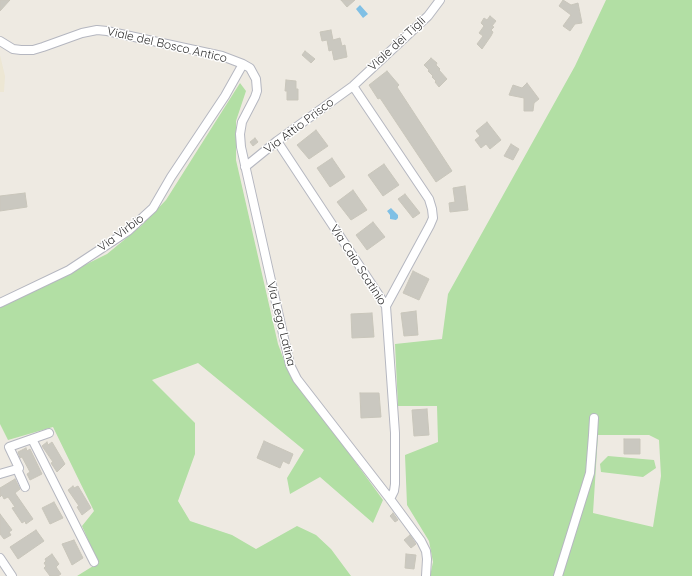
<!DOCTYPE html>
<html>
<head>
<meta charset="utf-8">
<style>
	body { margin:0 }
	canvas { display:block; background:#eeeae2 }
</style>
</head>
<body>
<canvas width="692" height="576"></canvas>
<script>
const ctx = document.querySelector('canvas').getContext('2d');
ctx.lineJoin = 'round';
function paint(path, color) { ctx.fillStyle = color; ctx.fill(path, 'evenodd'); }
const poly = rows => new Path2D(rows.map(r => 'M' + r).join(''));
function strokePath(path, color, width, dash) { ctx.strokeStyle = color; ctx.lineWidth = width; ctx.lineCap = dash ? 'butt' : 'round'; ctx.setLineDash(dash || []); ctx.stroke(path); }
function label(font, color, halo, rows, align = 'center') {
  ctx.font = font + ' Quicksand,sans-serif'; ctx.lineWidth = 3; ctx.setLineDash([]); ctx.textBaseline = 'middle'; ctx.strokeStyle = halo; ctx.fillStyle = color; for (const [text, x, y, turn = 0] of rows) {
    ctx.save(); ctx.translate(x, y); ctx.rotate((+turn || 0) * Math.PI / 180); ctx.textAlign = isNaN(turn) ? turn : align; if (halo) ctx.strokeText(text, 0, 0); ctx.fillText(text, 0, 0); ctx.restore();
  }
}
paint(poly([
	[0,55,5,76,4,92,0,92]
]), '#ede7d4');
paint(poly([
	[606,0,692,0,692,576,430,576,433,562,429,541,407,505,405,455,438,442,437,406,398,406,395,344,442,339,448,294,575,66],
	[598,435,649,435,659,440,661,476,653,527,593,513],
	[240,83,246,91,236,121,236,160,278,344,287,368,383,500,373,523,320,477,290,494,287,478,304,450,198,363,152,380,195,423,195,454,178,501,190,521,232,535,256,549,297,526,316,535,331,549,351,576,77,576,98,563,82,526,94,511,53,427,8,440,0,424,0,307,107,254,141,226,166,200],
	[608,456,654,460,656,468,643,477,601,472,600,464]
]), '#b2dfa4');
paint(poly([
	[360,5,368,14,363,18,356,9],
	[391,208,398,215,398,218,396,220,390,219,390,215,387,211]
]), '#80c0e5');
const building = poly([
	[0,0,10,0,0,11,0,0],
	[341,0,355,0,347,7,341,0],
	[563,0,571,5,578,3,582,23,575,24,570,31,563,26,571,15,559,6,563,0],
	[490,16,496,21,492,26,494,27,491,30,493,32,491,36,482,49,477,44,483,36,479,33,484,26,481,23,484,18,487,20,490,16],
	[331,30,333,40,340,38,342,46,345,45,347,57,334,60,332,50,329,51,327,40,322,41,320,32,331,30],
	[305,51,315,59,311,63,302,55,305,51],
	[431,58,437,63,436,65,440,69,439,70,447,79,439,87,435,82,436,81,432,77,433,76,428,71,429,70,424,65,431,58],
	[387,71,399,85,397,87,452,171,436,182,380,98,378,99,369,85,387,71],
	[286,80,296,81,296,89,298,89,298,100,287,100,287,91,285,91,286,80],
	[527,83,539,99,534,103,533,111,524,111,524,98,509,95,513,85,522,88,527,83],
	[487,122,501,140,490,149,486,144,481,148,475,140,480,136,476,131,487,122],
	[316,130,328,146,309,159,297,145,316,130],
	[255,138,258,142,253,146,250,142,255,138],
	[511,144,519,149,513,160,504,156,511,144],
	[332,158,345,177,330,187,317,168,332,158],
	[384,164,399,185,383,196,368,175,384,164],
	[465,186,468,210,450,212,449,203,455,202,453,188,465,186],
	[353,190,367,210,351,220,337,202,353,190],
	[25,193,27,207,0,211,0,196,25,193],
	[405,194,420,213,413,218,398,199,405,194],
	[373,222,385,237,367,250,356,235,373,222],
	[413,271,429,279,419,300,403,293,413,271],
	[416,311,418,335,404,336,401,313,416,311],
	[372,313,374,337,352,338,351,314,372,313],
	[360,393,379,393,381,417,361,418,360,393],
	[427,409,429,435,414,436,412,410,427,409],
	[624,439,640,439,640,454,624,454,624,439],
	[264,441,293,454,289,464,283,461,280,468,257,458,264,441],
	[47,442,48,445,52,442,65,464,57,472,51,463,53,462,42,446,47,442],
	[26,448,27,451,30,449,42,474,30,480,27,474,30,472,22,457,20,458,18,452,26,448],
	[15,479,20,489,15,493,33,519,26,524,25,521,22,523,12,508,15,507,8,497,4,499,2,495,0,497,0,488,15,479],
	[73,486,74,488,78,486,91,508,82,515,77,507,79,506,68,490,73,486],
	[54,502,63,518,50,524,42,508,54,502],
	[393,513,398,520,395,522,390,516,393,513],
	[0,514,12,530,9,532,11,535,4,539,0,534,0,514],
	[36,530,44,541,18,559,10,547,36,530],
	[410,535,416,544,411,548,404,540,410,535],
	[74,540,83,558,72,565,62,544,74,540],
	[52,554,59,564,56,567,61,574,58,576,50,576,44,568,46,566,44,563,46,561,45,559,52,554],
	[406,554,416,555,414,569,405,568,406,554]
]);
paint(building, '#cac8c0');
strokePath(building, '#c9c6bb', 1);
const minor = poly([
	[0,41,13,49,21,50,33,50,43,47,82,33,97,30,107,31,222,56,243,64,250,68,256,79,257,91,255,97,242,122,240,134,241,147,290,365,297,379,390,499,421,541,426,551,427,559,426,576],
	[353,86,429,199,432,209,433,218,430,225,386,306],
	[277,141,386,306,395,433,395,484,394,491,390,499],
	[245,167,277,141,353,86,428,16,440,0],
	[0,303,69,270,128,231,153,208,171,177,225,96,243,64],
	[32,439,94,562],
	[0,474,17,469],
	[25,487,17,469,19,468,9,447,49,433],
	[0,558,12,576],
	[558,576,590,473,593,435,594,418]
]);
strokePath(minor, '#b5b7c0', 10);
strokePath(minor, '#fff', 8);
label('12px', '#2e2e2e', '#fff', [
	["Viale dei Tigli",397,44,-43],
	["Viale del Bosco Antico",167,45,13],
	["Via Attio Prisco",299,126,-37],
	["Via Virbio",121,233,-37],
	["Via Caio Scatinio",358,265,57],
	["Via Lega Latina",281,324,76]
]);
</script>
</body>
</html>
